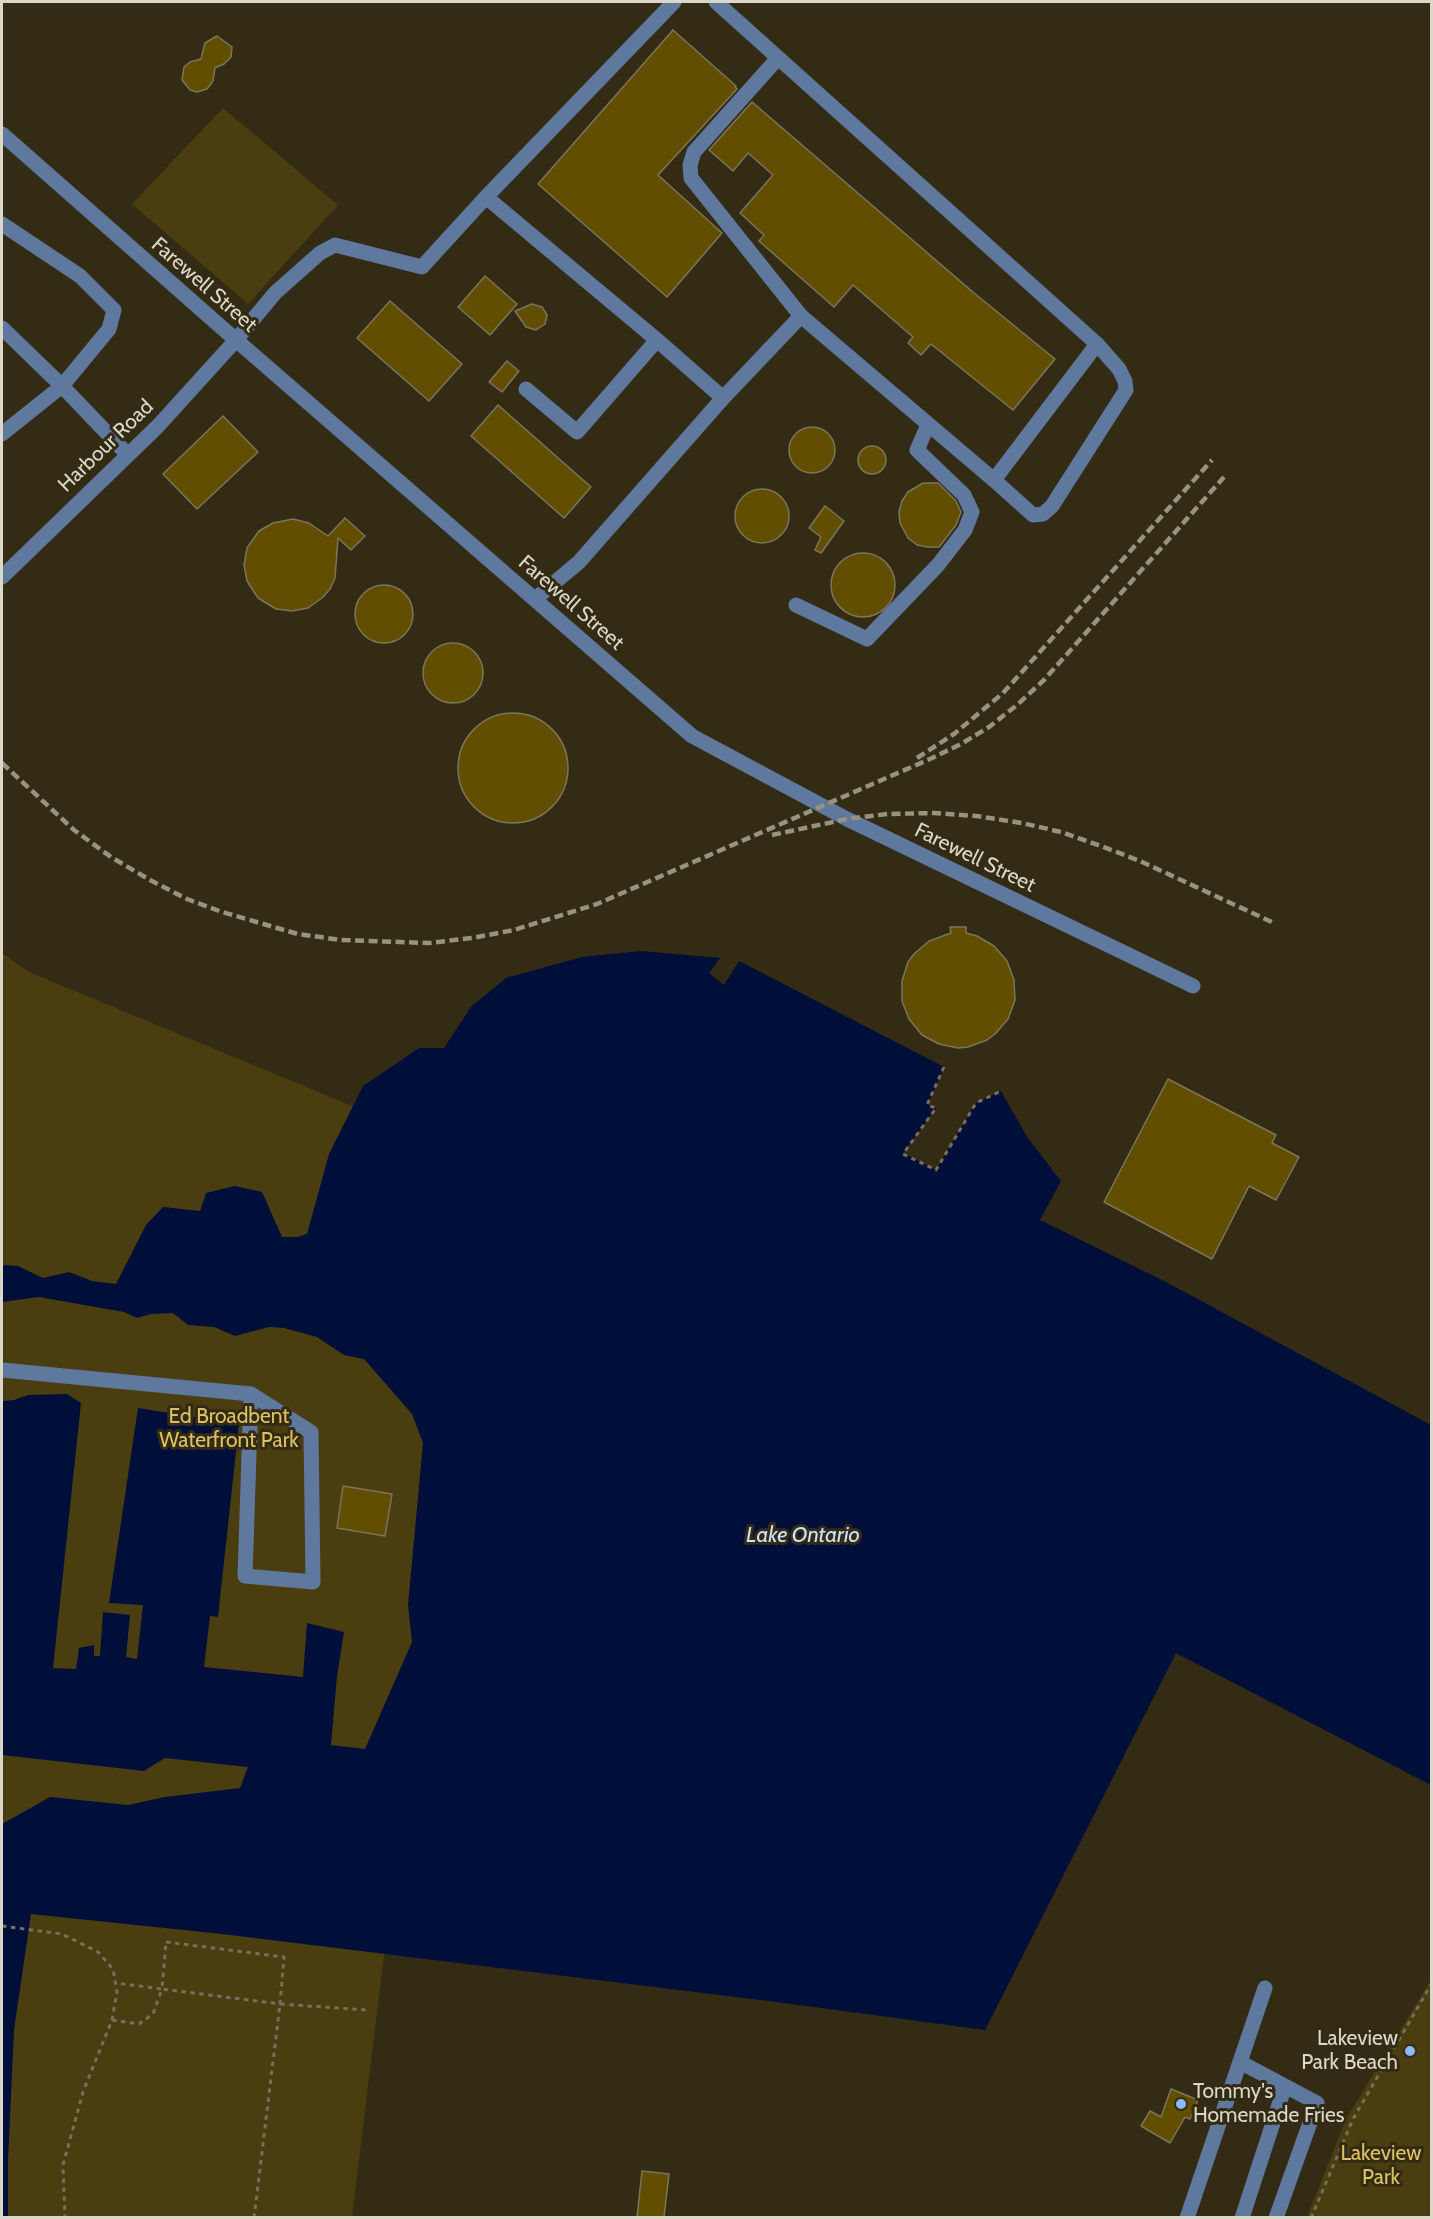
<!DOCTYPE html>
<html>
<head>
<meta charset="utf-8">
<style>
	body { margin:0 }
	#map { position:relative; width:1433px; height:2219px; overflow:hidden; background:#332b14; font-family:Cabin,sans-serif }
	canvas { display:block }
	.frame { position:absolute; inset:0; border:3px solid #dbd7c9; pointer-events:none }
</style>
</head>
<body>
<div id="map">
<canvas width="1433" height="2219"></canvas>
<div class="frame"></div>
</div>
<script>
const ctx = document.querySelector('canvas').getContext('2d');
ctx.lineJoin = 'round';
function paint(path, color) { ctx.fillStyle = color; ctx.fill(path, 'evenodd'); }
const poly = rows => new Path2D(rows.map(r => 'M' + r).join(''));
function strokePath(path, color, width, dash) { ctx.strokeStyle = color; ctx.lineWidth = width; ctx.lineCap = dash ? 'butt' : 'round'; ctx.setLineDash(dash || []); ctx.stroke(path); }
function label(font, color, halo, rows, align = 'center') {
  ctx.font = font + ' Cabin,sans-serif'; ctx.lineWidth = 6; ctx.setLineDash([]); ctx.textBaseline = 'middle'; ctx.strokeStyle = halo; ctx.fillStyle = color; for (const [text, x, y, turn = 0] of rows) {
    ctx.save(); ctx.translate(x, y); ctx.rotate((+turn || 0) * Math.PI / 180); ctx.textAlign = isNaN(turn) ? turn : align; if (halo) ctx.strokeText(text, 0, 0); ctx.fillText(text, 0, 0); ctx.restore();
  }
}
paint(poly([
	[223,108,338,205,248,304,132,204],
	[2,953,29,972,393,1123,462,1420,384,1955,352,2217,2,2217],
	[1431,1980,1431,2217,1307,2217,1346,2119]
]), '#4a3e10');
paint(poly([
	[641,951,720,958,709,973,724,985,739,961,944,1067,928,1104,936,1108,903,1153,936,1170,976,1103,1001,1091,1027,1137,1061,1181,1040,1220,1166,1282,1431,1425,1431,1785,1176,1653,985,2030,777,2002,222,1934,31,1914,14,2030,8,2160,8,2217,2,2217,2,1824,50,1797,128,1805,165,1797,240,1788,248,1767,165,1758,144,1771,2,1755,2,1401,14,1400,28,1395,67,1394,81,1403,53,1668,76,1669,79,1648,94,1645,94,1656,100,1656,103,1612,130,1615,126,1657,137,1659,143,1605,109,1603,138,1408,239,1424,218,1617,210,1616,204,1667,303,1677,307,1623,344,1632,337,1676,331,1745,365,1749,412,1642,408,1605,423,1443,412,1414,364,1359,344,1355,317,1337,284,1328,269,1327,235,1336,214,1327,188,1325,173,1313,151,1314,137,1318,124,1312,39,1297,2,1302,2,1265,18,1266,43,1278,69,1272,92,1281,116,1284,146,1225,163,1207,200,1211,206,1193,235,1186,262,1192,282,1237,297,1237,307,1234,329,1154,363,1086,419,1048,444,1048,471,1007,506,978,582,957]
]), '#000f39');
const building = poly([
	[673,30,736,86,735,87,737,89,658,175,722,233,667,297,538,184,673,30],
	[217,36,232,47,231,57,224,64,215,68,213,81,207,89,197,92,190,90,182,80,184,67,190,62,201,59,205,43,217,36],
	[752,102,974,293,1055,359,1013,410,931,344,921,355,908,343,913,337,853,285,834,307,759,241,764,235,740,213,773,175,748,153,733,171,709,150,752,102],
	[485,276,517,304,490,335,458,307,485,276],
	[390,301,462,364,429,401,357,338,390,301],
	[532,304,542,307,547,315,545,324,536,330,526,327,515,311,532,304],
	[507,361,519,371,502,392,489,382,507,361],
	[498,405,591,487,564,518,471,436,498,405],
	[223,416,258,452,197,509,163,474,223,416],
	'789 450a23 23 0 1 1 46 0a23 23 0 1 1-46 0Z',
	'858 460a14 14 0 1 1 28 0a14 14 0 1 1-28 0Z',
	[923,483,938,483,956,501,961,512,956,525,939,547,928,547,917,545,908,538,900,523,899,512,902,501,908,492,923,483],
	'735 516a27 27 0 1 1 54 0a27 27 0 1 1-54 0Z',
	[825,506,844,521,821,553,815,550,821,537,809,528,825,506],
	[345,518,365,536,351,550,338,538,335,578,330,589,322,598,308,608,292,611,276,609,258,598,247,581,244,565,247,548,259,531,273,523,293,519,309,523,328,536,345,518],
	'831 585a32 32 0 1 1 64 0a32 32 0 1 1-64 0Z',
	'355 614a29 29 0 1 1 58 0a29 29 0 1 1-58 0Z',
	'423 673a30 30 0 1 1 60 0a30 30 0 1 1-60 0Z',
	'458 768a55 55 0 1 1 110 0a55 55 0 1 1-110 0Z',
	[950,927,966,927,966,933,977,936,994,946,1007,961,1014,980,1015,1000,1008,1019,995,1034,987,1040,968,1047,958,1048,939,1044,922,1035,909,1019,902,1001,902,981,908,962,914,954,929,941,951,933,950,927],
	[1168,1079,1276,1135,1272,1143,1299,1157,1276,1200,1249,1186,1212,1259,1104,1202,1168,1079],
	[343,1486,392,1494,385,1536,337,1528,343,1486],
	[1171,2089,1198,2100,1190,2119,1185,2117,1170,2143,1141,2126,1150,2111,1161,2117,1171,2089],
	[642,2171,669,2174,664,2217,637,2217,642,2171]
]);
paint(building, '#614e01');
strokePath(building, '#7d755b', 1.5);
strokePath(poly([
	[944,1067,927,1105,936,1108,903,1154,936,1170,976,1103,1001,1091],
	[2,1926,62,1934,98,1952,113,1969,117,1992,112,2020,83,2092,63,2165,65,2218],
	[166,1942,284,1957,280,2004,162,1989,166,1942],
	[112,2020,139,2024,153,2014,162,1989,116,1983],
	[254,2218,280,2004,367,2010],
	[1311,2218,1353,2119,1432,1983]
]), '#756f5b', 3, [4.5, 4.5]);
strokePath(poly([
	[674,2,486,197,657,340,723,398],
	[716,2,1097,344,1119,369,1125,381,1126,390,1052,506,1043,514,1033,515,994,480,801,316,691,178,690,165,694,152,778,58],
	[2,134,220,326,692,736,847,819,1193,986],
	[2,224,80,276,114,310,109,329,62,386,2,434],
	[2,328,62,386,128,455],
	[526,389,577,432,657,340],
	[994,480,1097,344],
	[2,577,158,426,236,340,275,293,320,253,335,245,422,267,486,197],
	[535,599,579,562,723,398,801,316],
	[796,605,867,639,938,565,965,530,972,512,964,495,917,450,928,425],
	[2,1370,251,1394,311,1432,313,1582,245,1576,251,1394],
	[1240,2062,1285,2086,1242,2218],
	[1187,2218,1265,1988],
	[1276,2218,1317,2103,1285,2086]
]), '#5e789e', 15);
strokePath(poly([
	[917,758,954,734,1003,693,1212,460],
	[2,763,74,830,111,857,150,880,187,899,222,912,298,934,341,940,429,943,472,938,514,930,597,904,930,759,961,744,989,727,1017,705,1044,680,1224,477],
	[772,835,847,819,887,814,935,813,976,816,1022,823,1061,832,1101,846,1140,861,1274,923]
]), '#989381', 4.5, [9, 4.5]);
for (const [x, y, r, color] of [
	[1410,2051,6,"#8db9fc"],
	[1181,2104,6,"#8db9fc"]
]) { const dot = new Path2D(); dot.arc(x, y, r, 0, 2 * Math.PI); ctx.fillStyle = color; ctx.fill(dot); strokePath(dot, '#332b14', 2); }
label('21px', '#dbd7c9', '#332b14', [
	["Farewell Street",204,285,41],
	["Harbour Road",106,446,-44],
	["Farewell Street",571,603,41],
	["Farewell Street",975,858,26]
]);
label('21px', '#ddc164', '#332b14', [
	["Ed Broadbent",229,1417],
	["Waterfront Park",229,1441],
	["Lakeview",1381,2154],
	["Park",1381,2178]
]);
label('21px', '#dbd7c9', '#332b14', [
	["Lakeview",1398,2039],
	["Park Beach",1398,2063],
	["Tommy's",1193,2092,"left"],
	["Homemade Fries",1193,2116,"left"]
], 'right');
label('italic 22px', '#cce0ff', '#332b14', [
	["Lake Ontario",803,1536]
]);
</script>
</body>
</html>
